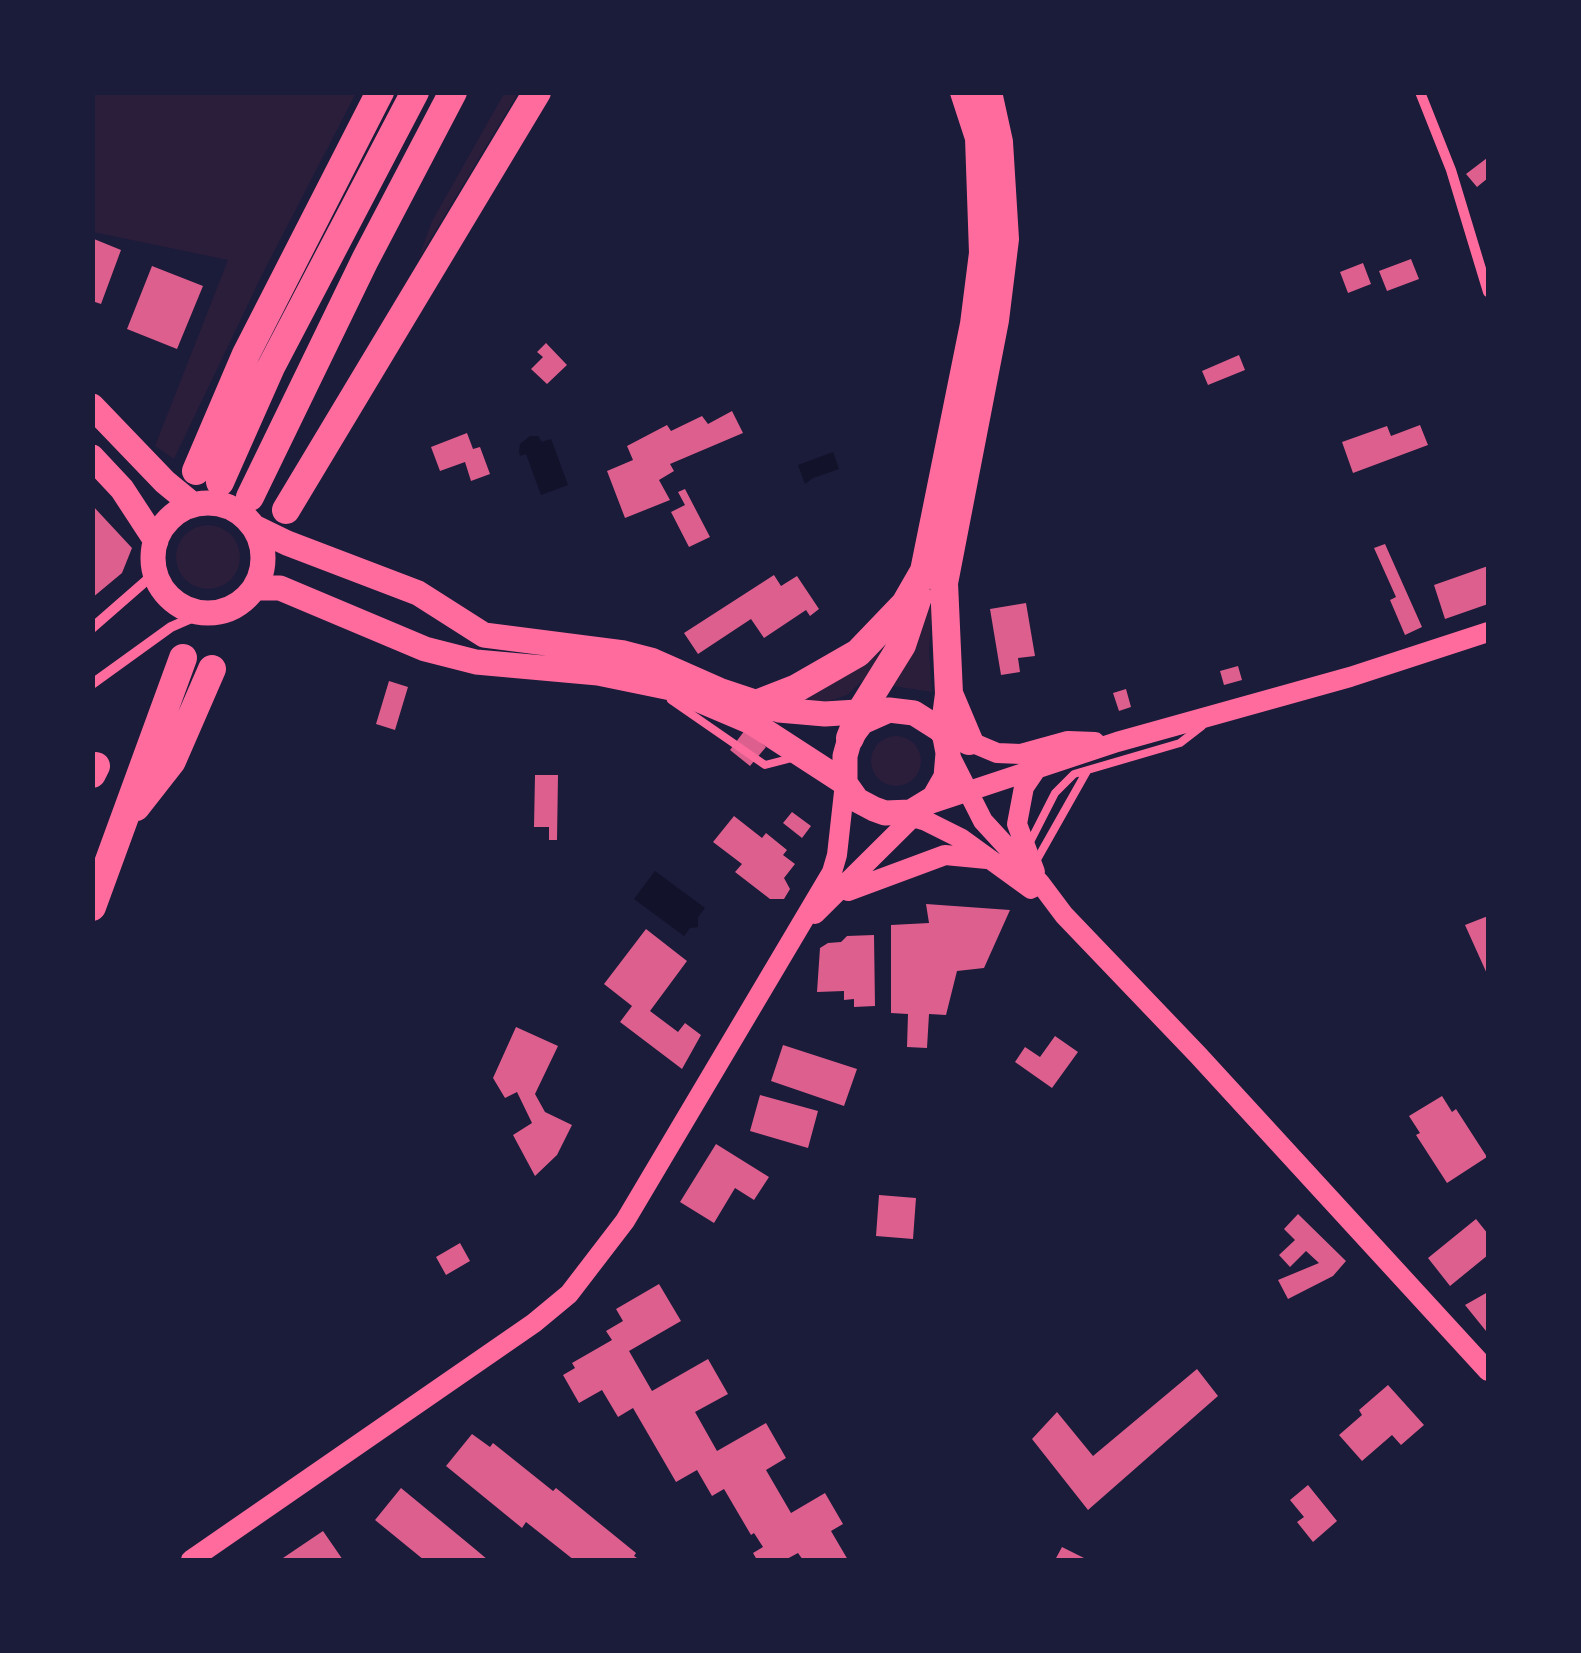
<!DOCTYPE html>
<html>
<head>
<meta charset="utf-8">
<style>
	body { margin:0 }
	#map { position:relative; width:1581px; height:1653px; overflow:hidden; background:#1b1b3a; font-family:"DM Sans",sans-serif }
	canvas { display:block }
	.frame { position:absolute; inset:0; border:95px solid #1b1b3a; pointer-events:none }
</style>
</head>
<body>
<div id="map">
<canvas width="1581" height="1653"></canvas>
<div class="frame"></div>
</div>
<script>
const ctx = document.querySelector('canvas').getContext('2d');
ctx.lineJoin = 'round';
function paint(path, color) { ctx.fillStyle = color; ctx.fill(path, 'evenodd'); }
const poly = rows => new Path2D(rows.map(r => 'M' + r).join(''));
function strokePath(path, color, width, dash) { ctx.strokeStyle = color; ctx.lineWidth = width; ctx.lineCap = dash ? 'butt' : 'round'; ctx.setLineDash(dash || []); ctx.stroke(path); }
paint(poly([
	[93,92,356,93,262,275,174,459,155,446,228,260,93,232],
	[505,92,518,93,418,260,432,221],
	'176 557a32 32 0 1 1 64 0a32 32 0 1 1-64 0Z',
	[929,605,932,609,929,651,932,692,893,686],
	[885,642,889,644,868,676,847,695,829,701,797,701],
	'871 761a25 25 0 1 1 50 0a25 25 0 1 1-50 0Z'
]), '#2a1e3b');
paint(poly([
	[530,436,538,436,542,442,551,439,568,485,541,495,526,454,520,456,519,451,520,444],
	[833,452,839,469,813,478,805,484,798,465],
	[655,871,705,908,698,917,698,927,690,928,684,936,634,899]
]), '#12122b');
paint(poly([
	[1487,158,1488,178,1477,187,1466,174],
	[94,239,121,250,101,304,92,301],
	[1411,259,1419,279,1387,291,1379,271],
	[1363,263,1371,284,1348,293,1340,272],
	[152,266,203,286,177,349,127,329],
	[546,343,567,365,547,384,531,369,543,357,537,352],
	[1239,355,1245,370,1208,385,1202,371],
	[732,411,743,433,670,464,674,471,659,480,670,500,625,518,607,471,633,460,627,446,667,425,671,431,702,416,708,424],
	[1420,425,1428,445,1353,473,1342,442,1387,426,1391,436],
	[467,433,473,449,480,447,490,474,471,481,465,462,440,471,431,447],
	[685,489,710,537,689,547,671,512,685,505,678,492],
	[92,505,132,548,122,573,92,598],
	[1385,544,1422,627,1405,635,1390,600,1396,597,1374,548],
	[1488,566,1488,604,1445,619,1434,585],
	[774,575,781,586,797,576,819,609,810,616,806,610,764,638,751,619,698,654,684,633],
	[1026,603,1035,656,1018,658,1020,672,1001,675,990,609],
	[1238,666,1242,680,1224,685,1220,671],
	[389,681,408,687,395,730,376,724],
	[1126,689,1131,707,1119,711,1113,693],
	[745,730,766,747,750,766,730,750],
	[535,775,558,775,557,840,549,840,549,827,534,827],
	[792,812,811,826,802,838,783,823],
	[734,816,762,838,766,833,787,850,783,855,795,864,784,878,790,889,784,899,770,899,735,872,742,864,713,842],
	[926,904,1010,910,984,968,957,971,946,1015,929,1014,927,1048,907,1047,908,1014,891,1013,891,925,929,923],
	[1488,916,1488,976,1465,925],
	[646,929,687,961,650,1011,678,1032,685,1023,701,1035,682,1069,620,1022,632,1006,604,984],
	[874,935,875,1006,854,1007,854,999,844,1000,844,991,817,992,820,948,828,943,841,942,847,936],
	[516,1027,558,1046,535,1094,545,1112,572,1125,557,1155,535,1176,513,1135,532,1123,517,1092,505,1098,493,1078],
	[1055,1036,1078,1052,1052,1088,1015,1062,1025,1047,1040,1057],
	[783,1045,857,1069,844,1106,771,1081],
	[760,1095,818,1111,808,1148,750,1131],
	[1442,1096,1452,1112,1456,1109,1487,1157,1447,1183,1416,1135,1420,1133,1409,1116],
	[716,1144,769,1177,754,1200,735,1188,714,1223,680,1202],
	[879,1195,916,1198,913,1239,876,1236],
	[1298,1214,1346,1261,1333,1276,1288,1299,1278,1280,1319,1263,1306,1251,1290,1267,1279,1255,1295,1240,1284,1229],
	[1476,1219,1488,1234,1488,1255,1450,1286,1428,1258],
	[460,1243,470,1261,446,1275,436,1257],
	[659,1284,681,1321,629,1351,652,1391,708,1359,728,1394,695,1412,717,1451,766,1423,786,1458,766,1470,791,1513,825,1493,843,1524,831,1531,848,1560,803,1560,798,1553,785,1560,757,1560,753,1553,763,1547,754,1533,751,1535,724,1489,712,1496,697,1470,676,1482,633,1408,618,1417,602,1390,579,1403,563,1375,575,1368,572,1363,612,1340,606,1331,623,1321,616,1309],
	[1488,1292,1488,1330,1486,1331,1465,1305],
	[1197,1369,1218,1396,1088,1510,1032,1439,1057,1412,1093,1456],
	[1388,1385,1424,1425,1401,1445,1392,1435,1362,1461,1339,1435,1362,1415,1359,1410],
	[472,1434,490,1447,493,1443,553,1491,556,1488,636,1553,634,1556,640,1560,574,1560,526,1522,522,1528,446,1466],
	[1308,1485,1337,1521,1313,1542,1297,1522,1304,1517,1290,1500],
	[401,1488,475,1549,488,1560,424,1560,375,1520],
	[323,1531,343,1560,280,1560],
	[1062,1547,1088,1560,1055,1560]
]), '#dd5f8e');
strokePath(poly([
	[671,700,765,765,796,757],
	[1030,842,1055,793,1074,774,1180,743,1202,726],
	[1035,863,1087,771]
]), '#ff6b9d', 8);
strokePath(poly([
	[1420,92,1451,170,1488,292],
	[92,628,155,573],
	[92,684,171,627,203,613]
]), '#ff6b9d', 10);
strokePath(poly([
	[959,737,997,753,1021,754,1068,741,1095,742],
	[949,754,983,821,1040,883,1064,915,1198,1055,1488,1371],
	[906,815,926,821,962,839,1031,889],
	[1035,872,1017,824,1024,787,1037,768],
	[848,891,945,855,987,859],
	[815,914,924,806,1117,742,1350,677,1488,632],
	[191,1560,534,1323,569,1294,625,1221,832,872,837,855,845,783]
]), '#ff6b9d', 20);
strokePath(poly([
	[92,406,165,482,193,505],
	[92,457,122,489,156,541],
	'153 558a55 55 0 1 1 110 0a55 55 0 1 1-110 0Z',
	[254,527,287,543,418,593,484,635,624,653,651,660,719,690,779,710,825,714,889,710],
	[255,588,280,588,425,649,476,662,598,673,671,688,751,722,845,783],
	[889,710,914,713,944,732,948,753,946,777,934,798,911,812,885,813,874,809,857,800,845,783,845,756,850,738,862,722,889,710]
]), '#ff6b9d', 25);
strokePath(poly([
	[196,471,246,354,380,92],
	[220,482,271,367,415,92],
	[250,497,365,260,453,92],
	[286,510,537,92],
	[950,696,969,741],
	[756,704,797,688,858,653,905,604,924,571,974,324,983,253,979,138,964,92],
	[944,732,949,694,944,583,995,320,1005,239,999,142,988,92],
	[850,738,861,711,902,645,918,597],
	[92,774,96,766],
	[136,807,172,761,212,669],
	[92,907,183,658]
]), '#ff6b9d', 28);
</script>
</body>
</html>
